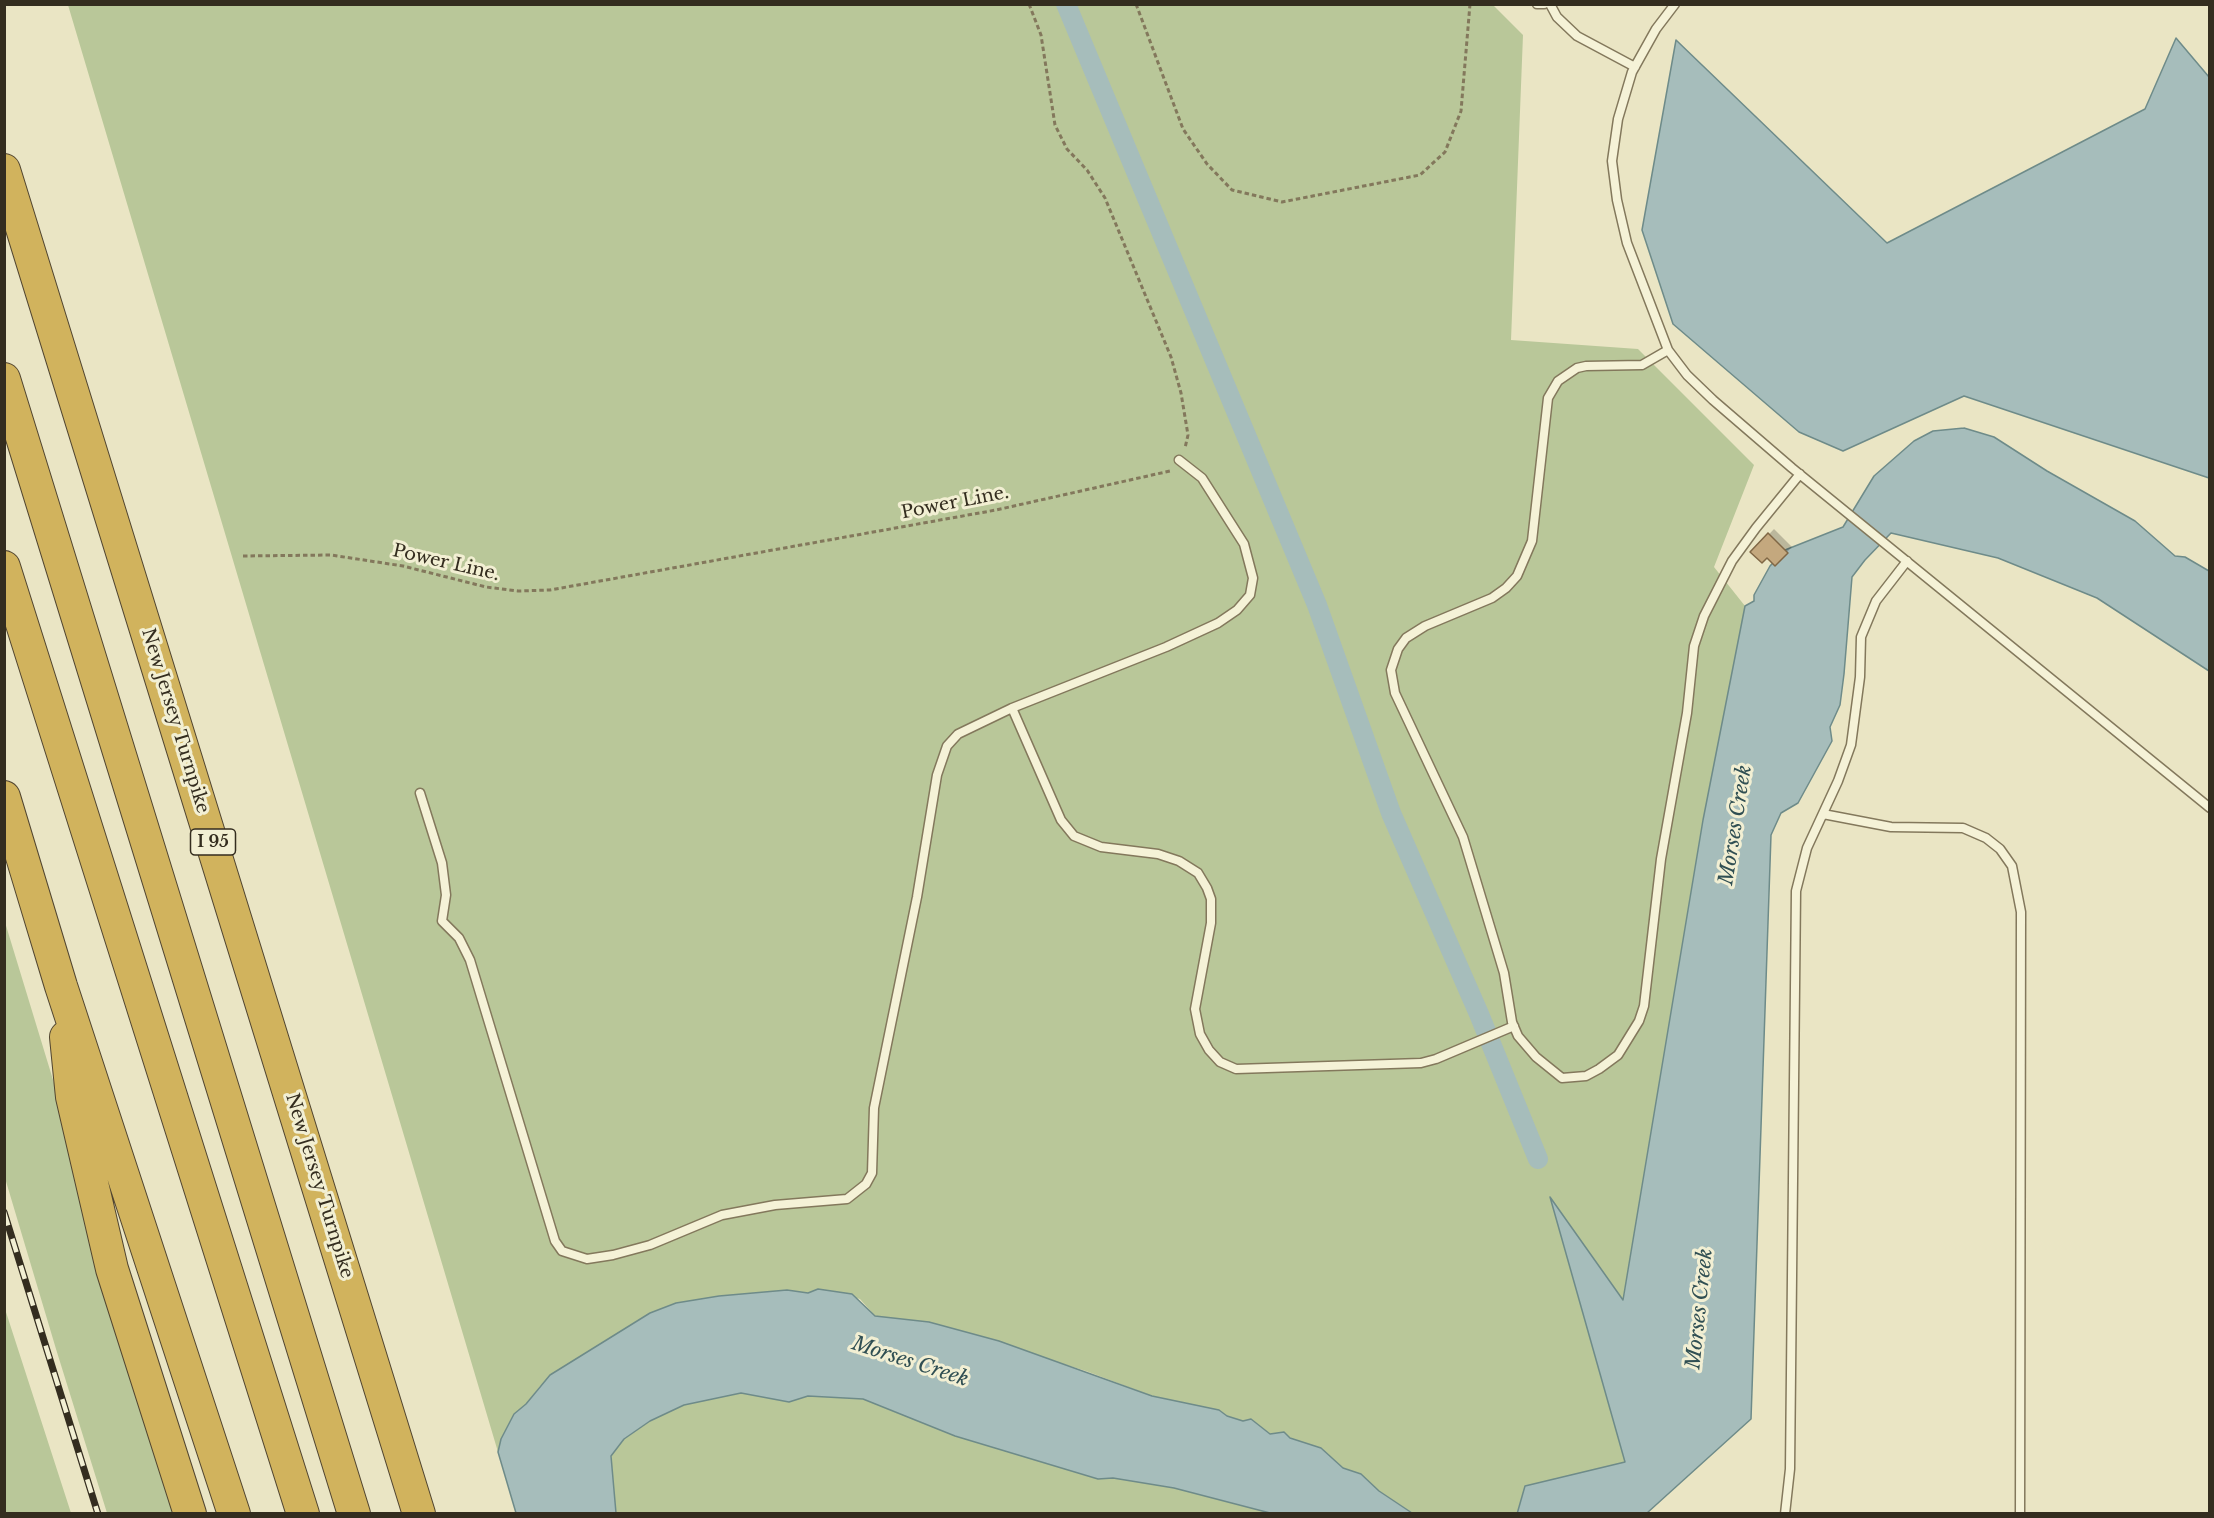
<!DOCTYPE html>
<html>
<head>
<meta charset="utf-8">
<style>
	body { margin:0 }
	#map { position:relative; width:2214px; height:1518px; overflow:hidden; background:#eae5c4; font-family:"Libre Baskerville",serif }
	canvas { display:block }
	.frame { position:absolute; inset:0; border:6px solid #342d1f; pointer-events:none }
</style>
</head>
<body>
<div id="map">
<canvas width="2214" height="1518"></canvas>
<div class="frame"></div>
</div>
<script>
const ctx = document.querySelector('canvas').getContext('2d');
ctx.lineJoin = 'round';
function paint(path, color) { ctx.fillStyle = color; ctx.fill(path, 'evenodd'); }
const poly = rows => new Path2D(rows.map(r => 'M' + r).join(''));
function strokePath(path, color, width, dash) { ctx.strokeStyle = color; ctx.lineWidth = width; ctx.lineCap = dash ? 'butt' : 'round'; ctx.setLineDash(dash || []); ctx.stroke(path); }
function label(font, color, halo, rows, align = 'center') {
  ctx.font = font + ' "Libre Baskerville",serif'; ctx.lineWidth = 6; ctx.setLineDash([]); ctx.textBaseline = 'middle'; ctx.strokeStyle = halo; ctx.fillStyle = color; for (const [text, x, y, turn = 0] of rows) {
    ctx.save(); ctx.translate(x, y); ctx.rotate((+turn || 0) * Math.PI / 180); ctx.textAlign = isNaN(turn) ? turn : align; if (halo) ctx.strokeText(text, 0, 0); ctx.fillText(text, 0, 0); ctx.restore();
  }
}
paint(poly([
	[68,5,1493,5,1523,35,1511,340,1638,349,1754,465,1714,567,1745,606,1703,820,1623,1301,1551,1199,1625,1462,1525,1486,1517,1513,1412,1513,1379,1491,1361,1474,1343,1468,1321,1448,1290,1438,1284,1432,1270,1434,1251,1419,1243,1421,1227,1416,1219,1410,1152,1396,1086,1371,929,1322,875,1316,860,1299,818,1289,808,1293,787,1290,719,1296,651,1313,540,1386,526,1404,514,1414,501,1439,498,1452],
	[4,919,185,1513,107,1513,56,1349,5,1178],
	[4,1309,5,1309,71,1513,5,1513],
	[741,1393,789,1402,808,1396,863,1399,955,1436,1098,1479,1113,1478,1174,1488,1270,1513,616,1513,611,1455,624,1439,650,1421,684,1405]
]), '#b9c799');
const water = poly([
	[2176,38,2209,77,2209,478,1964,396,1843,451,1799,432,1673,324,1642,230,1676,40,1887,243,2145,109,2176,38],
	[1964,428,1994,437,2047,471,2135,521,2175,556,2185,557,2209,571,2209,671,2097,598,1998,558,1891,533,1865,560,1852,577,1844,674,1840,705,1830,727,1832,741,1798,803,1781,813,1771,835,1751,1419,1647,1513,1517,1514,1525,1486,1625,1462,1550,1197,1623,1300,1703,820,1745,606,1754,601,1754,595,1770,566,1785,550,1843,527,1874,476,1914,441,1933,431,1964,428],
	[818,1289,852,1294,875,1316,929,1322,999,1341,1152,1396,1219,1410,1227,1416,1243,1421,1251,1419,1270,1434,1284,1432,1290,1438,1321,1448,1343,1468,1361,1474,1379,1491,1412,1513,1270,1513,1174,1488,1113,1478,1098,1479,955,1436,863,1399,808,1396,789,1402,741,1393,684,1405,650,1421,624,1439,611,1456,616,1513,516,1513,498,1452,501,1439,514,1414,526,1404,550,1375,650,1313,676,1303,719,1296,787,1290,808,1293,818,1289]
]);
paint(water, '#a6bdbb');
strokePath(water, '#6e8b89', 1.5);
paint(poly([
	[1774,529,1792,547,1775,564,1767,556,1752,552]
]), '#0003');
strokePath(poly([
	[1066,4,1317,605,1391,813,1479,1014,1538,1159]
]), '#a6bdbb', 20);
const building = poly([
	[1768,533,1788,553,1775,566,1767,558,1762,563,1750,552,1768,533]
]);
paint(building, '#c4a87e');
strokePath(building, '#806745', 1.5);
const service = poly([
	[1537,4,1544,4],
	[1550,4,1557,17,1577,36,1635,67],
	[1675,4,1656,29,1632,72,1618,119,1612,161,1617,200,1627,243,1668,350,1687,375,1713,400,1792,468,2210,808],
	[1668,350,1642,365,1586,366,1577,368,1558,381,1548,398,1532,541,1517,576,1506,588,1492,598,1425,626,1406,638,1398,649,1391,670,1395,693,1463,837,1504,973,1512,1022,1518,1036,1536,1057,1562,1078,1586,1076,1599,1069,1618,1055,1639,1021,1644,1006,1661,859,1687,713,1694,646,1704,616,1732,561,1756,528,1800,474],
	[1012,708,1061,820,1074,836,1101,847,1158,854,1179,861,1198,873,1207,888,1211,899,1211,923,1195,1009,1200,1034,1209,1050,1220,1062,1236,1069,1421,1063,1436,1059,1514,1026],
	[420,793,442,863,446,895,442,921,459,938,470,960,555,1241,562,1251,587,1259,613,1255,650,1245,722,1215,775,1205,847,1199,866,1184,872,1173,874,1108,917,897,937,775,947,746,958,734,1012,708,1166,647,1218,623,1237,610,1250,595,1253,578,1244,544,1202,478,1179,460],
	[1823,814,1891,827,1963,828,1986,838,2000,849,2012,866,2021,912,2020,1514],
	[1785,1514,1790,1469,1796,891,1807,848,1838,781,1851,745,1860,677,1861,637,1876,601,1907,561]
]);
const motorway = poly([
	[4,170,419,1514],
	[4,379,354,1514],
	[4,567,303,1514],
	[4,797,61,986,234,1514],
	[66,1037,72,1097,112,1269,190,1514]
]);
strokePath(service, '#83785c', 11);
strokePath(motorway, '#514530', 34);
strokePath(poly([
	[1029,4,1041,35,1055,125,1067,149,1087,170,1105,198,1171,357,1181,393,1188,435,1185,448],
	[1136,4,1183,129,1207,164,1232,190,1282,202,1420,175,1445,152,1461,111,1470,4],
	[243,556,331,555,403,566,486,587,518,591,550,590,996,510,1170,471]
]), '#83785c', 3, [4.5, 3]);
strokePath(service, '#f5f2d7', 8);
strokePath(motorway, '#d1b35d', 32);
const rail = poly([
	[4,1212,98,1514]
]);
strokePath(rail, '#342d1f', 7);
strokePath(rail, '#f2efd3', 4.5, [14]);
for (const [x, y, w] of [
	[213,842,45]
]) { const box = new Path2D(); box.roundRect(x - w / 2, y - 13, w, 26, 4.5); ctx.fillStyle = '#f2efd3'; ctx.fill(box); strokePath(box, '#342d1f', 1.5); }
label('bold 16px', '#342d1f', null, [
	["I 95",213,842]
]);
label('18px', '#342d1f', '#f2efd3', [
	["Power Line.",955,503,-11],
	["Power Line.",446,563,13],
	["New Jersey Turnpike",175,721,73],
	["New Jersey Turnpike",319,1186,73]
]);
label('italic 20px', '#304f53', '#f2efd3', [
	["Morses Creek",1736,825,-81],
	["Morses Creek",1700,1309,-84],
	["Morses Creek",910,1362,18]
]);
</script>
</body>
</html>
